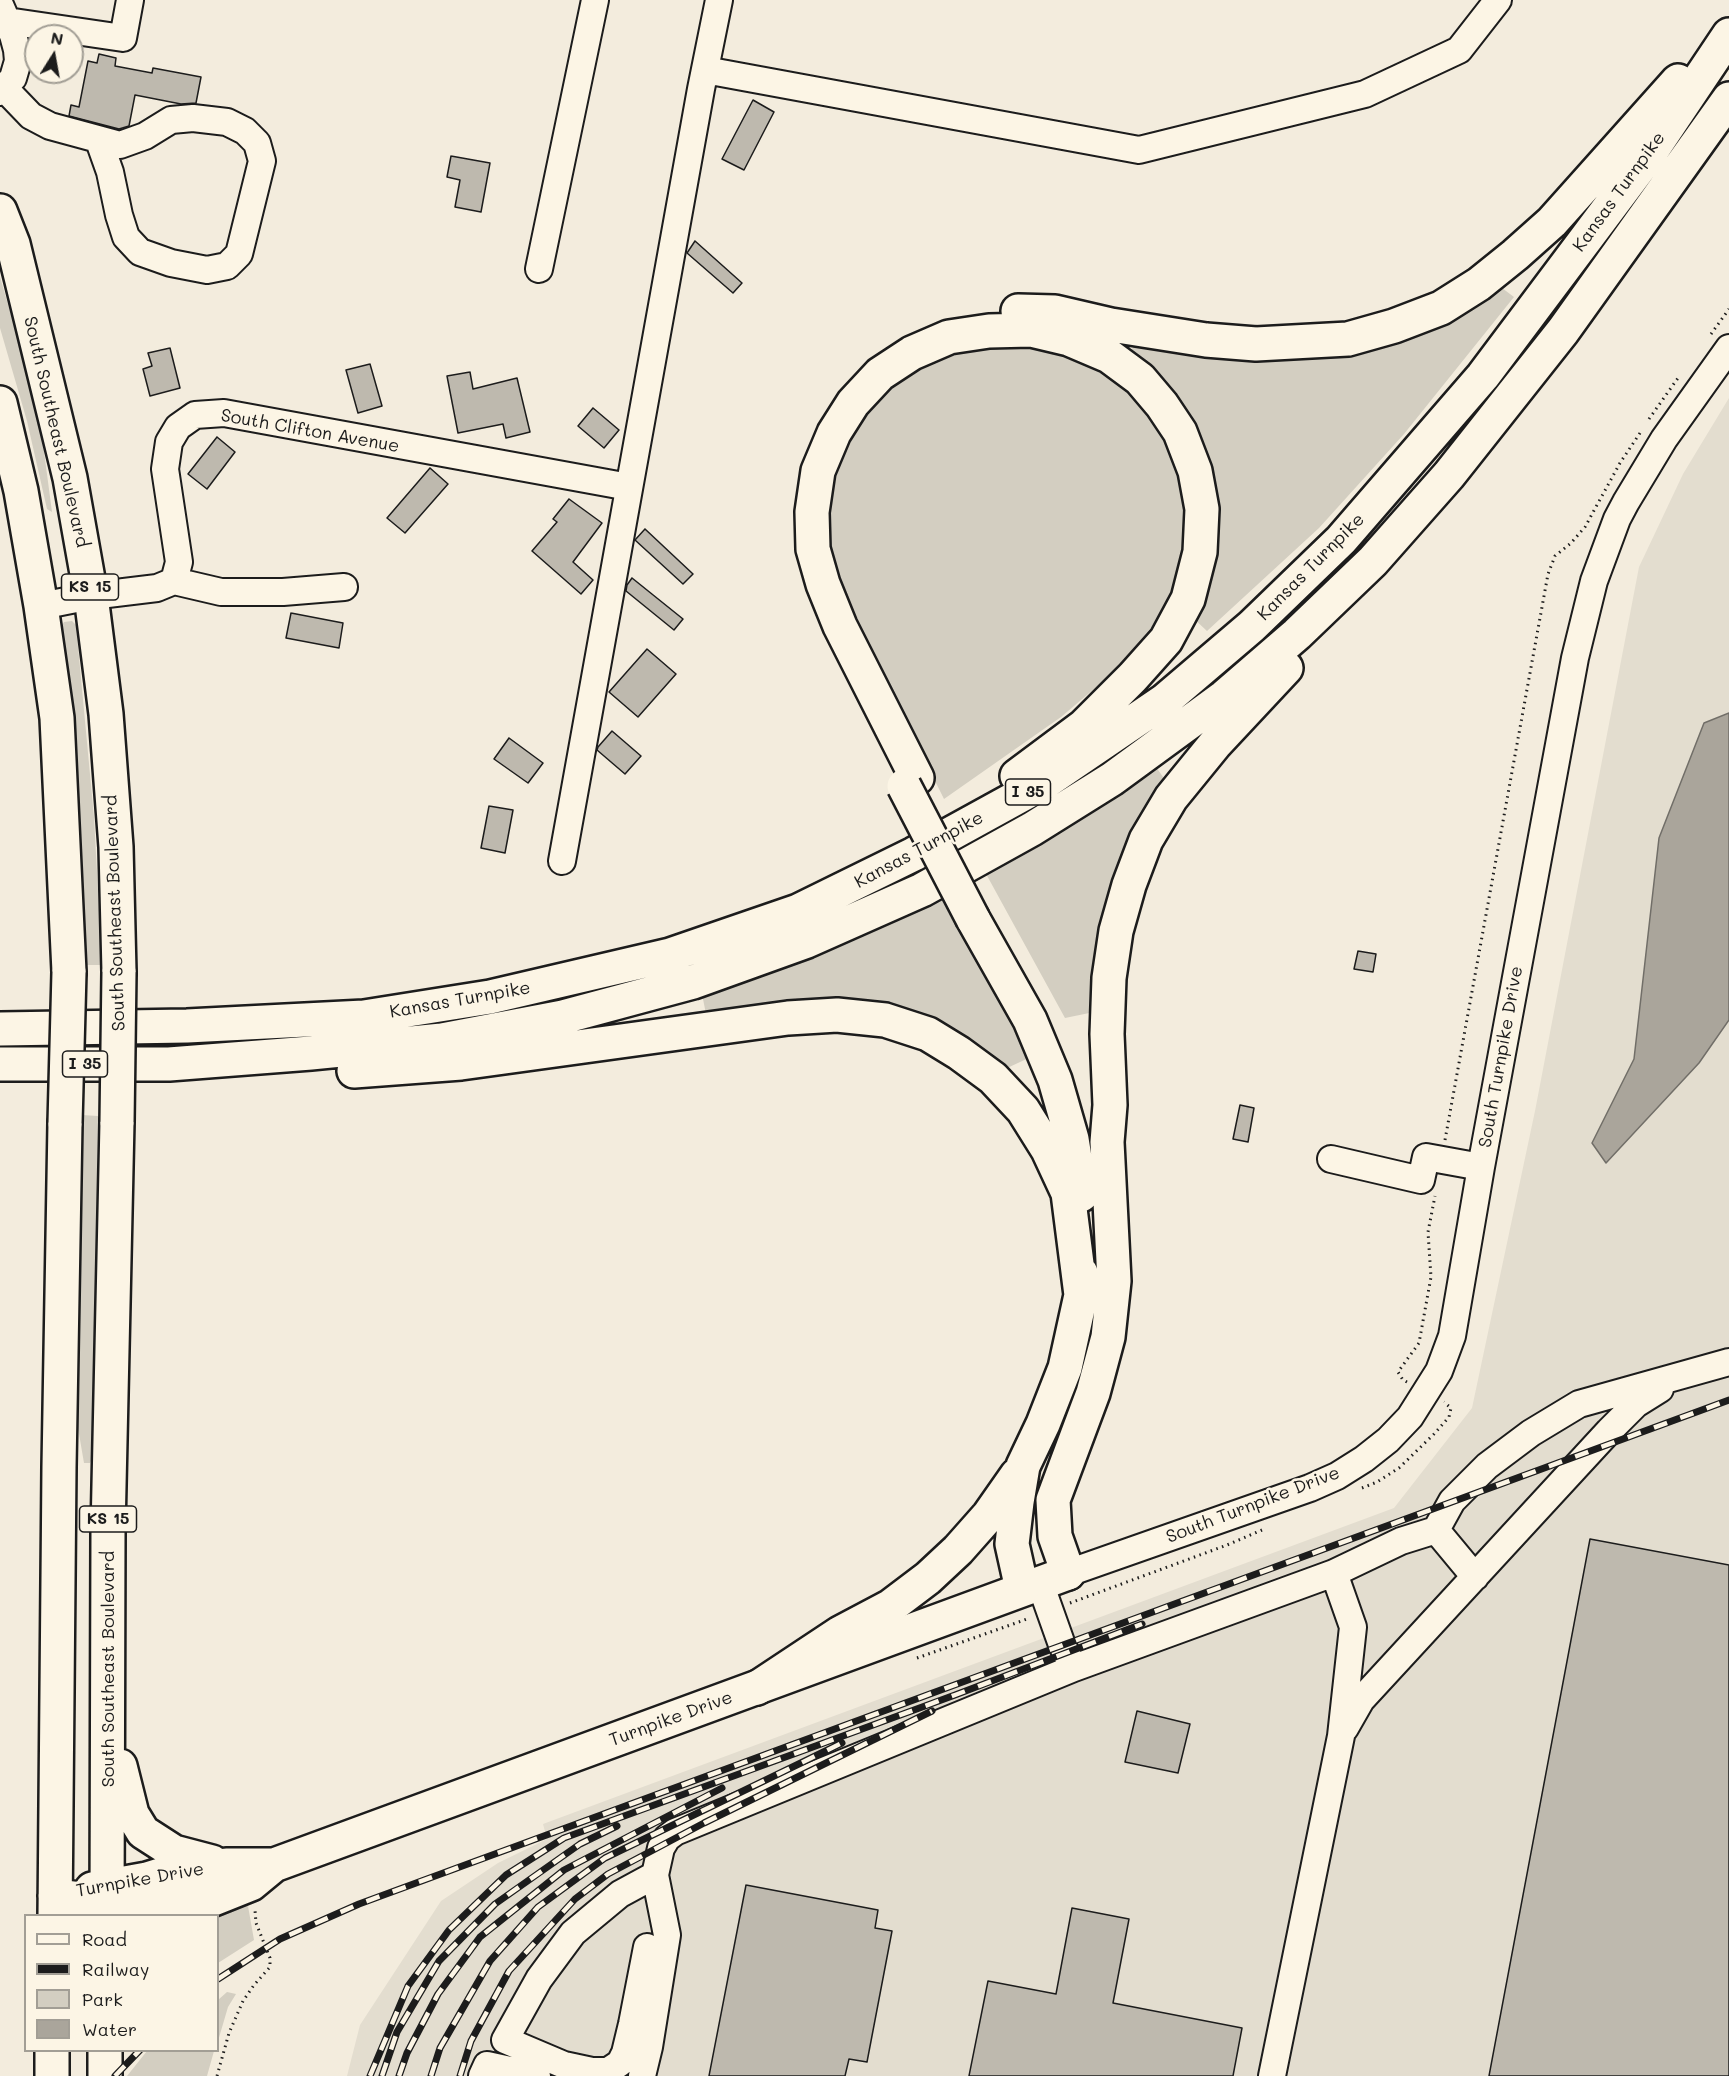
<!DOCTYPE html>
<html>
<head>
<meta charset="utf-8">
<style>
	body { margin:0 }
	#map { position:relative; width:1729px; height:2076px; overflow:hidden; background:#f3ecdd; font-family:Mali,sans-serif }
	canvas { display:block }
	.legend { position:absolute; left:24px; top:1914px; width:195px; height:138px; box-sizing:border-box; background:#fcf5e5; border:2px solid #a29e95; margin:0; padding:8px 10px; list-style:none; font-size:18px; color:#1c1c1c }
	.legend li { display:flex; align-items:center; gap:12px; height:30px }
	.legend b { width:30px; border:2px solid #a29e95 }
	.north { position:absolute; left:24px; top:24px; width:60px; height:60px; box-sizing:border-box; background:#fcf5e5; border:2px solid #a29e95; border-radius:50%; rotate:11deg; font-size:16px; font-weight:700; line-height:24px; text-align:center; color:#1c1c1c }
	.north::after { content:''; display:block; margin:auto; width:21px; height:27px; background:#1c1c1c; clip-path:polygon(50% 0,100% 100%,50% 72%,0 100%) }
</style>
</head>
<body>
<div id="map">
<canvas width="1729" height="2076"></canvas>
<ul class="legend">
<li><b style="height:8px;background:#fcf5e5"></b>Road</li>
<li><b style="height:8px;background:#1c1c1c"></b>Railway</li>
<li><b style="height:16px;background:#d3cec1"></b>Park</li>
<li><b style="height:16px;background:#aaa59b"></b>Water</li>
</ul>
<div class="north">N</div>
</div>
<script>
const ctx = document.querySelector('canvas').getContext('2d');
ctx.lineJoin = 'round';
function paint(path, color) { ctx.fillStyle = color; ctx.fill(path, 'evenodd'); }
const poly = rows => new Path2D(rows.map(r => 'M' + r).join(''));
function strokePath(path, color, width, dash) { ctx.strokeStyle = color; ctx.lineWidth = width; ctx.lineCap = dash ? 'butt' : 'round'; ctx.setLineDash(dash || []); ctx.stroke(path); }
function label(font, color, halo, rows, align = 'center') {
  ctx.font = font + ' Mali,sans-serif'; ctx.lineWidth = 5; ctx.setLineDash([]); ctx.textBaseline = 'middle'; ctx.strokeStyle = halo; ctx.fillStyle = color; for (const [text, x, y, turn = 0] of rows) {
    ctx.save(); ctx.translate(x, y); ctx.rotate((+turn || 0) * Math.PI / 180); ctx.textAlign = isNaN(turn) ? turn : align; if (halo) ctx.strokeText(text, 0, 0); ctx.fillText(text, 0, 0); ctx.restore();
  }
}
paint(poly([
	[1729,398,1729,2076,347,2076,360,2025,441,1901,498,1863,547,1839,543,1824,1394,1508,1472,1408,1535,1111,1639,567,1683,474]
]), '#e3ddcf');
paint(poly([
	[0,277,29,376,43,444,52,512,47,509,27,421,0,328],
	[1498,285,1514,297,1404,434,1319,528,1207,631,1192,617,1200,601,1170,391,1155,371,1130,352,1138,340,1270,354],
	[1023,340,1109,370,1160,419,1188,499,1182,572,1164,613,1108,677,1061,717,944,799,846,602,830,555,827,524,831,485,838,453,877,391,945,349],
	[72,621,76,625,94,817,102,965,85,965,81,831,61,627,64,622],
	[1156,767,1168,784,1099,1011,1065,1018,985,872,1099,806],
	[951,889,1033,1056,1005,1069,969,1040,939,1023,706,1014,702,994,830,950],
	[82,1115,98,1116,94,1455,90,1463,84,1463,78,1428,78,1245],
	[254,1893,248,1906,254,1940,218,1963,218,1916,202,1916],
	[227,1992,236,1994,228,2007,218,2041,218,2000],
	[147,2051,147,2050,214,2051,207,2076,127,2076]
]), '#d3cec1');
const water = poly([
	[1729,713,1729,1020,1699,1063,1606,1163,1592,1143,1634,1059,1659,838,1704,723,1729,713]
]);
paint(water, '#aaa59b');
strokePath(water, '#716e68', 1.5);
const building = poly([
	[99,54,116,58,115,66,152,73,153,68,201,77,196,103,181,104,135,95,129,126,119,129,69,116,71,105,79,107,88,61,97,63,99,54],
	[753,100,774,112,744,170,722,159,753,100],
	[451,156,490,163,481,212,455,207,460,180,447,177,451,156],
	[695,241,742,283,733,293,687,253,695,241],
	[170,348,180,388,150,396,143,369,152,366,148,353,170,348],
	[370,364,382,406,358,413,346,370,370,364],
	[470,372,473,389,517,378,530,432,506,438,503,424,458,433,447,376,470,372],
	[593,408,619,430,604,448,578,426,593,408],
	[217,437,235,452,207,489,188,474,217,437],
	[430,468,448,484,405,533,387,518,430,468],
	[569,499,602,523,573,562,593,580,581,594,532,551,557,522,553,519,569,499],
	[645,529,693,574,683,584,635,540,645,529],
	[632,578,683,619,674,630,626,591,627,585,632,578],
	[291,613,343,623,339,648,286,638,291,613],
	[647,649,676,674,638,717,609,692,647,649],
	[612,731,641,756,625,774,597,750,598,747,612,731],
	[509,738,543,763,528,783,494,759,509,738],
	[489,806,513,810,505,853,481,848,489,806],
	[1358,951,1376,954,1373,972,1354,969,1358,951],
	[1240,1105,1254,1108,1248,1142,1233,1139,1240,1105],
	[1590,1539,1729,1565,1729,2076,1489,2076,1590,1539],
	[1137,1711,1190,1724,1178,1773,1125,1762,1137,1711],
	[746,1885,878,1910,875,1928,892,1931,867,2062,849,2059,845,2076,709,2076,746,1885],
	[1072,1908,1129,1919,1113,2003,1242,2028,1233,2076,969,2076,988,1981,1056,1994,1072,1908]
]);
paint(building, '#beb9ae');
strokePath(building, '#1c1c1c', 1.5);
const minor = poly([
	[0,5,13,35,17,50,18,61,13,78,0,92],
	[7,21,123,38,130,0],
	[705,70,1139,150,1365,94,1459,50,1498,0],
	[5,89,31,116,50,126,120,145,145,136,171,120,193,118,227,122,245,131,257,143,262,161,239,254,227,266,207,270,171,263,140,252,126,237,119,215,110,172,99,141],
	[539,269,595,0],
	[174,581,221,592,283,592,344,587],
	[41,606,91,596,157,588,174,581,179,562,165,469,169,442,178,427,195,415,224,413,629,487],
	[562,861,701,89,719,0],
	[1331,1159,1421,1180,1426,1157,1481,1167],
	[1436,1530,1475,1577],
	[1068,1573,1310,1488,1337,1476,1364,1459,1388,1440,1410,1417,1439,1371,1452,1336,1481,1167,1575,658,1594,581,1617,519,1626,502,1664,439,1729,348],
	[1040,1583,1062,1645,1074,1668],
	[1345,1728,1361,1700,1609,1431,1636,1404,1660,1389],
	[647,1947,632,2024,625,2053,620,2063,608,2071,592,2071,564,2065,505,2040,539,1979,573,1933,620,1894,655,1875],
	[482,2076,487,2065,537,2076],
	[642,2076,649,2047,667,1935,655,1875,661,1848,667,1838,675,1832,1074,1668,1334,1573,1401,1541,1436,1530,1452,1501,1487,1466,1531,1433,1579,1404,1729,1362],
	[1272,2076,1341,1736,1353,1627,1334,1573]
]);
const major = poly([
	[0,211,13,244,70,478,91,596,106,714,116,847,119,972],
	[0,403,21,491,41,606,57,718,69,972],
	[120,1766,132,1814,143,1832,174,1852,212,1862],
	[92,1889,147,1879,173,1871,228,1865,274,1865],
	[55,1896,107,1902,143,1904,211,1900,251,1884,274,1865,1068,1573],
	[55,1916,59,1467,65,1123],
	[107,1916,108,1531,117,1122],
	[52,2076,52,2050],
	[105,2076,105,2050]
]);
const highway = poly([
	[1018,311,1055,312,1111,325,1206,340,1256,344,1348,339,1394,326,1441,308,1479,284,1515,255,1552,222,1678,81],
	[917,778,840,626,823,584,813,549,812,512,818,471,834,433,853,403,880,374,912,353,949,337,989,331,1031,330,1069,339,1109,356,1140,379,1162,405,1180,432,1195,471,1202,509,1200,552,1188,599,1166,640,1133,677,1084,726,1017,776],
	[973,919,1030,1020,1055,1080,1072,1139,1081,1195],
	[0,1029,187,1026,364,1017,490,997,670,955,798,911,914,854,1045,782,1164,701,1252,626,1341,540,1483,376,1648,156,1729,35],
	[0,1064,169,1064,311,1053,442,1040,563,1017,693,982,807,941,922,890,1032,829,1112,779,1224,697,1297,634,1373,561,1449,475,1563,331,1729,99],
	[354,1071,461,1063,788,1018,837,1015,885,1020,928,1034,959,1053,993,1078,1023,1110,1048,1150,1068,1193,1081,1295],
	[1068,1573,1055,1536,1053,1500,1093,1393,1108,1337,1114,1281,1107,1142,1110,1105,1107,1034,1109,978,1116,931,1129,885,1146,840,1171,798,1215,744,1286,668],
	[1022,1589,1012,1544,1017,1502,1023,1466,1043,1424,1065,1368,1081,1295,1081,1273],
	[757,1688,840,1633,891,1606,928,1578,958,1550,989,1515,1017,1475]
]);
strokePath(minor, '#1c1c1c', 30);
strokePath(major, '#1c1c1c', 38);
strokePath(highway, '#1c1c1c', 38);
strokePath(poly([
	[1711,334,1729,309],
	[1649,419,1678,378],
	[1445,1140,1548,574,1555,556,1571,543,1585,527,1620,463,1642,430],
	[1407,1382,1403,1380,1398,1372,1419,1343,1431,1277,1428,1232,1435,1196],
	[1362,1488,1377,1482,1399,1468,1434,1434,1449,1417,1451,1408,1444,1402],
	[1070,1603,1227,1545,1262,1530],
	[917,1658,1030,1618],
	[217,2076,229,2033,243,2001,254,1985,270,1967,270,1958,256,1923,255,1910]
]), '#1c1c1c', 3, [1.5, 4.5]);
strokePath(minor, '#fcf5e5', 26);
strokePath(major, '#fcf5e5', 33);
strokePath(highway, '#fcf5e5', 33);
const rail = poly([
	[218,1979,280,1939,359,1904,1729,1400],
	[115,2076,140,2050],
	[370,2076,408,1986,449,1930,506,1875,564,1838,955,1695,1142,1624],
	[382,2076,397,2032,439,1961,495,1904,580,1844,617,1826],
	[399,2076,407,2053,438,1994,480,1937,564,1870,722,1788],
	[431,2076,440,2048,490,1961,538,1907,605,1858,842,1743],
	[460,2076,471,2041,509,1971,575,1899,608,1874,704,1823,932,1711]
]);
strokePath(rail, '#1c1c1c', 7);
strokePath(rail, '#fcf5e5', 4.5, [14]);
const majorBridge = poly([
	[117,1122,119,972],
	[65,1123,69,972]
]);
const highwayBridge = poly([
	[904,786,973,919]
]);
strokePath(majorBridge, '#1c1c1c', 38, []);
strokePath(highwayBridge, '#1c1c1c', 38, []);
strokePath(majorBridge, '#fcf5e5', 33);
strokePath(highwayBridge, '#fcf5e5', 33);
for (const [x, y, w] of [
	[90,587,57],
	[1028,792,45],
	[85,1064,45],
	[108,1519,57]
]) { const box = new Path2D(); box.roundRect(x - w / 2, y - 13, w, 26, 4.5); ctx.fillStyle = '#fcf5e5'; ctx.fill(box); strokePath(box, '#1c1c1c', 1.5); }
label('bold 16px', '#1c1c1c', null, [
	["KS 15",90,587],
	["I 35",1028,792],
	["I 35",85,1064],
	["KS 15",108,1519]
]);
label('18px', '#1c1c1c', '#fcf5e5', [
	["Kansas Turnpike",1619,192,-54],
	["South Clifton Avenue",310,431,10],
	["South Southeast Boulevard",56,432,77],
	["Kansas Turnpike",1311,567,-45],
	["Kansas Turnpike",919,850,-28],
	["South Southeast Boulevard",115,913,-92],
	["Kansas Turnpike",460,1000,-10],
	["South Turnpike Drive",1501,1057,-80],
	["South Turnpike Drive",1253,1505,-21],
	["South Southeast Boulevard",108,1669,-90],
	["Turnpike Drive",671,1719,-20],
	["Turnpike Drive",140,1880,-10]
]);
</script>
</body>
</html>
